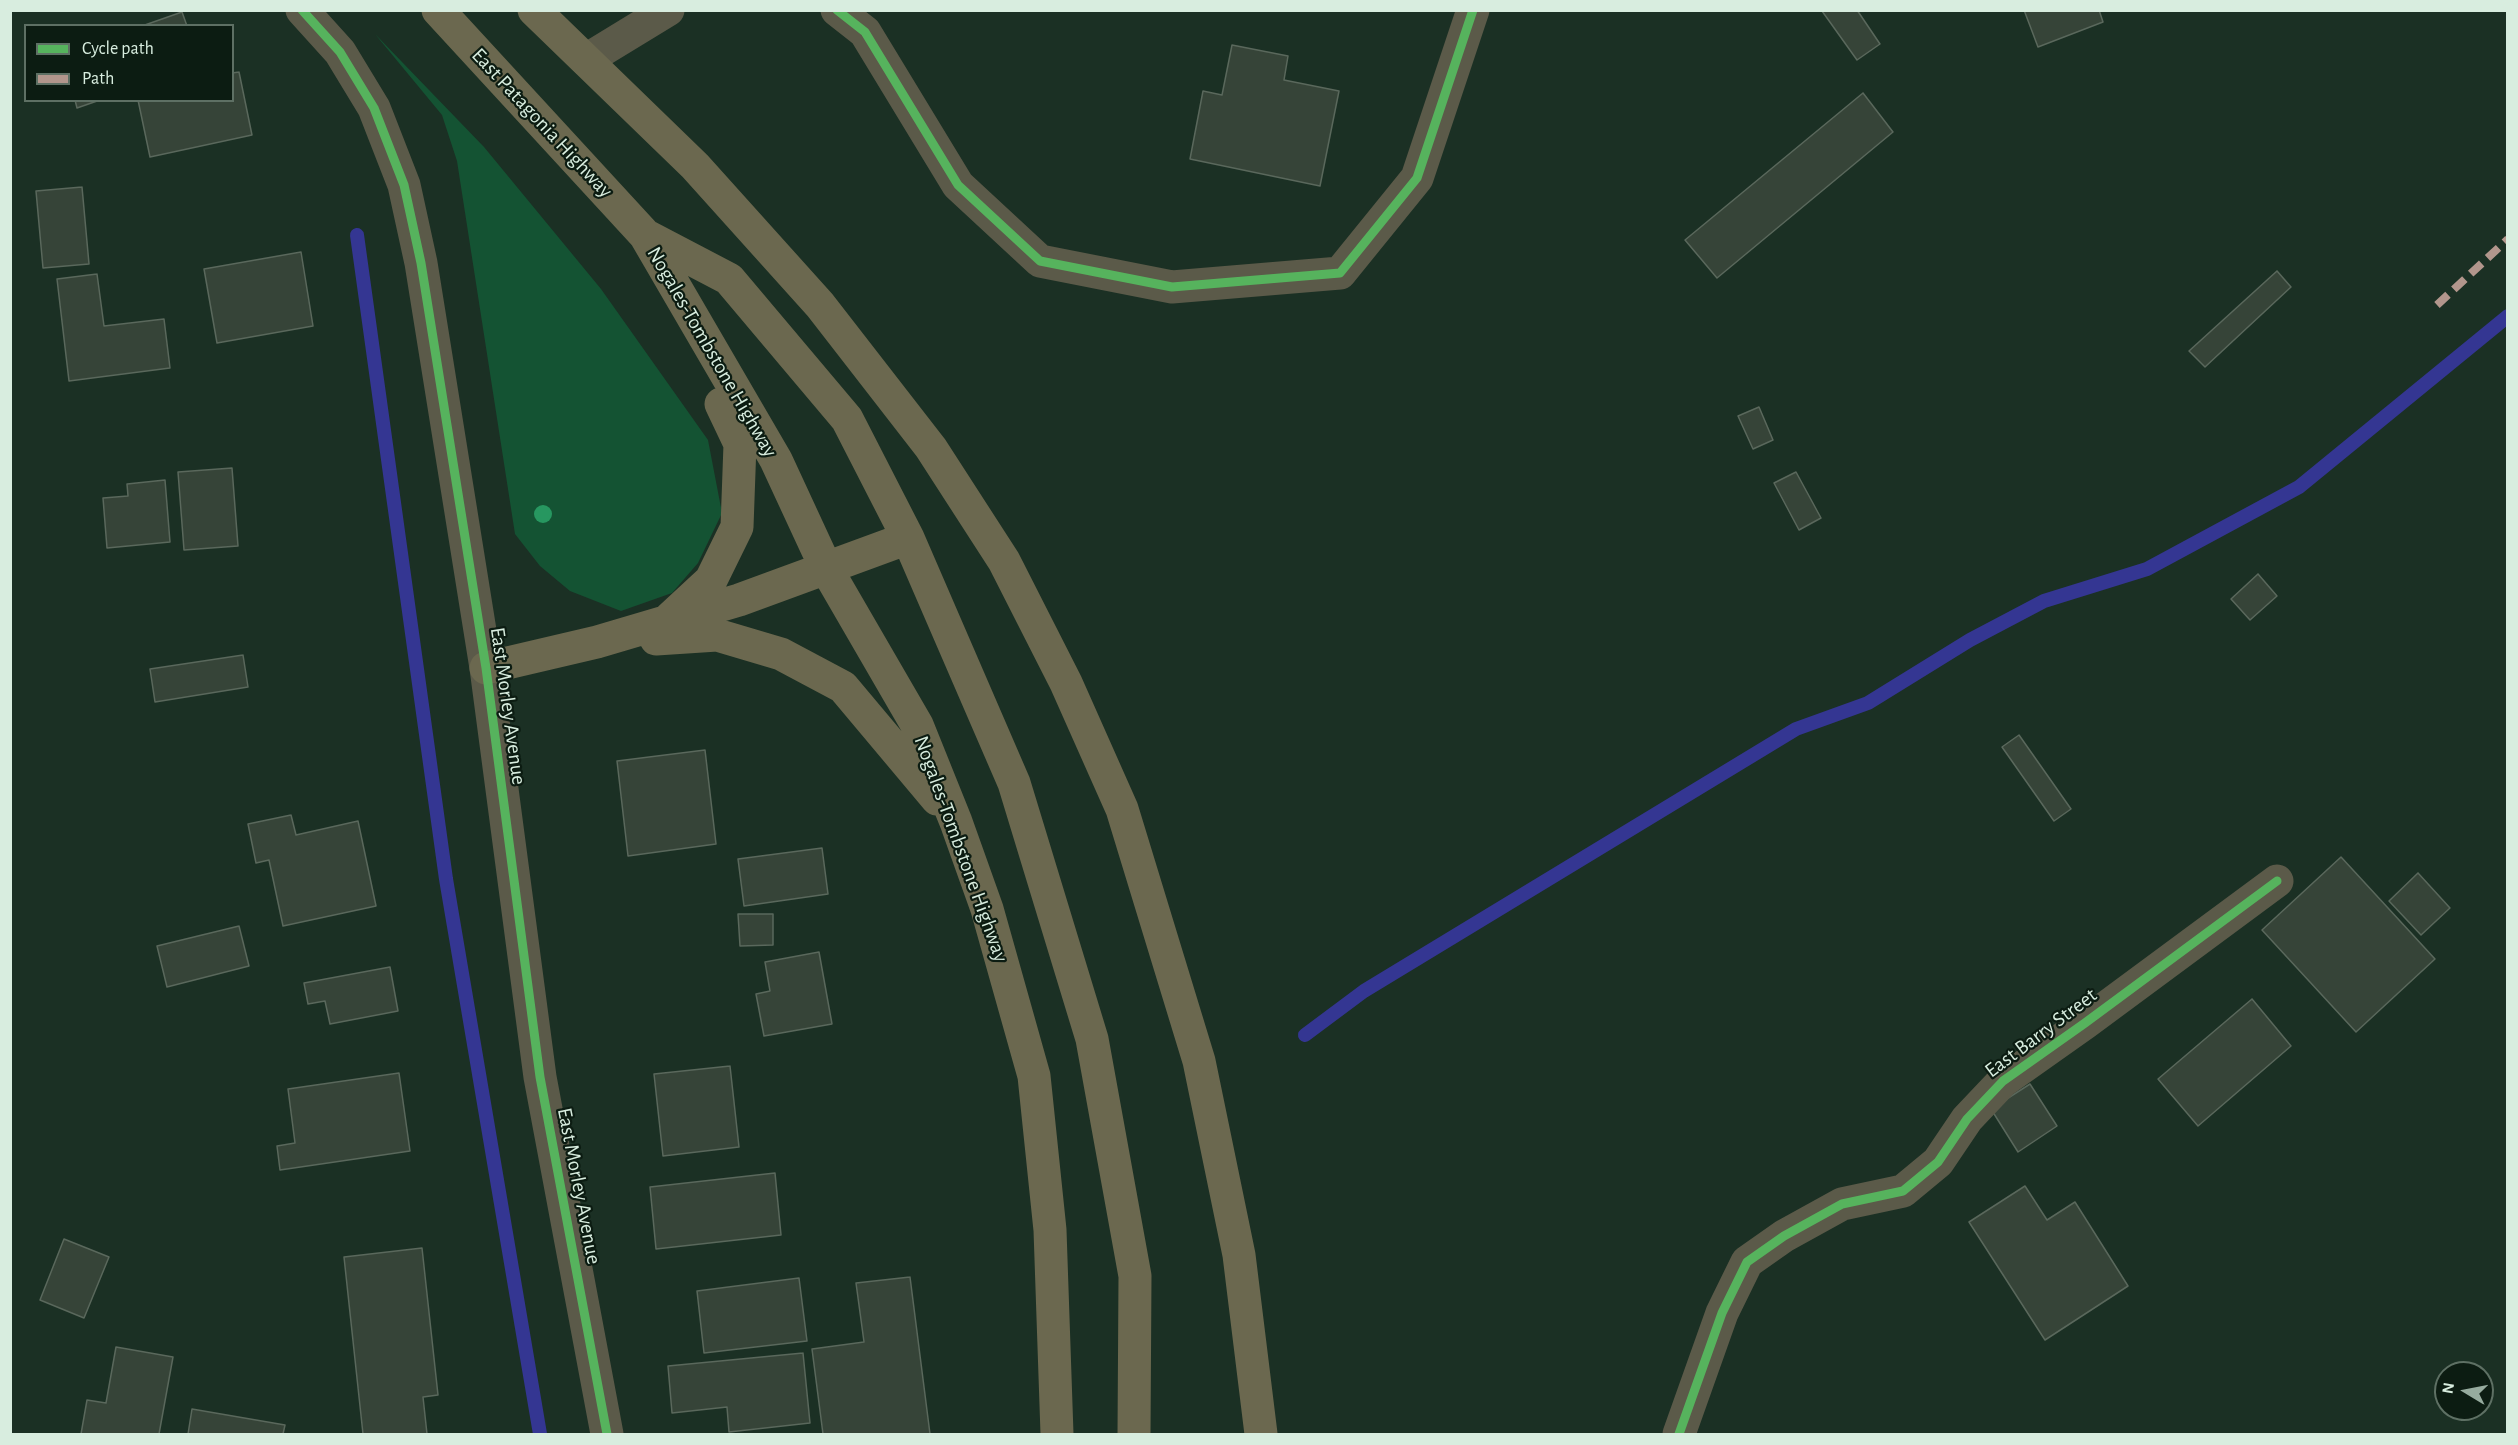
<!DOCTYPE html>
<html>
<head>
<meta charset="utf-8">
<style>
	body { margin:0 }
	#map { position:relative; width:2518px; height:1445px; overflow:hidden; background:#1b3024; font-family:"Alegreya Sans",sans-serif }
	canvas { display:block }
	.frame { position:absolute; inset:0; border:12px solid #d8eddf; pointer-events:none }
	.legend { position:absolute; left:24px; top:24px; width:210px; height:78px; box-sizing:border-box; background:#0c1c12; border:2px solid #5e7064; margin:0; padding:8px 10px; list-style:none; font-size:18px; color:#d8eddf }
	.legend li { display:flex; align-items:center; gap:12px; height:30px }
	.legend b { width:30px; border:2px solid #5e7064 }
	.north { position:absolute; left:2434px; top:1361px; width:60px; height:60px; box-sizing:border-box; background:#0c1c12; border:2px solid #5e7064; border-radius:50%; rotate:280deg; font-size:16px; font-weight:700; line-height:24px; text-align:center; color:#d8eddf }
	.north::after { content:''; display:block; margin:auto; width:21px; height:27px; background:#96ab9e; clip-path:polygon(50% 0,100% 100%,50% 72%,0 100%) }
</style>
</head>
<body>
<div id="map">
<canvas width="2518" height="1445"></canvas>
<div class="frame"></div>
<ul class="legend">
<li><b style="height:8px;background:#56b35d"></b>Cycle path</li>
<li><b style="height:8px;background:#b2968c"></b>Path</li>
</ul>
<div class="north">N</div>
</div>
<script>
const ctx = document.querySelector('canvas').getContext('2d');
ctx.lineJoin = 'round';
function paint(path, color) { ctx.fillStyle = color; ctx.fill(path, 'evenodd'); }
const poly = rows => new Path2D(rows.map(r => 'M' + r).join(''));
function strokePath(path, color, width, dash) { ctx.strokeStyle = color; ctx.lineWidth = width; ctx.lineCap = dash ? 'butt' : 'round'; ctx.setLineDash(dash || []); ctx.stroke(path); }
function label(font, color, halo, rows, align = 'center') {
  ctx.font = font + ' "Alegreya Sans",sans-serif'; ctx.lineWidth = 4.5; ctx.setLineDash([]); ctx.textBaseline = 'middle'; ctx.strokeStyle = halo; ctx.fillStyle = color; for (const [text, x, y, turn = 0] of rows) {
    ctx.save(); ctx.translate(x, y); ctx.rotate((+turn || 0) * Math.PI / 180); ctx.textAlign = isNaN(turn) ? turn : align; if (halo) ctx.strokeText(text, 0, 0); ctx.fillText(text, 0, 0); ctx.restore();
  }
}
paint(poly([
	[375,34,484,147,601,289,708,440,722,513,698,563,672,593,621,611,570,591,540,566,515,534,457,161,442,115]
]), '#145333');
strokePath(poly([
	[357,235,446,879,540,1434],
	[1305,1035,1364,991,1796,729,1868,703,1970,640,2044,601,2147,569,2299,487,2508,316]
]), '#343692', 14);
const building = poly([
	[1857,10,1880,44,1857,60,1822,11,1857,10],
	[2024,10,2099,10,2103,22,2038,47,2024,10],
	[182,12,187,26,142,26,182,12],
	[1232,45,1288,56,1284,80,1339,91,1320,186,1190,159,1203,91,1222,95,1232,45],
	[239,72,252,135,150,157,138,100,232,100,232,73,239,72],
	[1863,93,1893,132,1717,278,1685,240,1863,93],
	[75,100,100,100,77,108,75,100],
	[82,187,89,264,43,268,36,191,82,187],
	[301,252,313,326,217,343,204,269,301,252],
	[2277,271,2291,287,2205,367,2189,351,2277,271],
	[97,274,104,326,164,319,170,368,69,381,57,279,97,274],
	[1759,407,1773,440,1753,449,1738,416,1759,407],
	[232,468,238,546,184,550,178,472,232,468],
	[1796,472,1821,518,1799,530,1774,483,1796,472],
	[165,480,170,542,107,548,103,498,128,496,127,484,165,480],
	[2258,574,2277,596,2250,620,2231,599,2258,574],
	[243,655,248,687,155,702,150,669,243,655],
	[2019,735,2071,809,2054,821,2002,747,2019,735],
	[705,750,716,844,628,856,617,761,705,750],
	[291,815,296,835,358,821,376,906,283,926,269,860,256,863,248,824,291,815],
	[822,848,828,894,744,906,738,859,822,848],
	[2341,857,2435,959,2356,1032,2262,930,2341,857],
	[2418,873,2450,908,2421,935,2389,901,2418,873],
	[738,914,773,914,773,945,740,946,738,914],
	[239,926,249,966,167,987,157,946,239,926],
	[819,952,832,1024,764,1036,756,994,770,991,765,962,819,952],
	[390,967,398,1011,330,1024,325,1001,308,1004,304,983,390,967],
	[2252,999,2291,1046,2198,1126,2158,1079,2252,999],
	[730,1066,739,1147,663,1156,654,1074,730,1066],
	[399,1073,410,1151,280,1170,277,1146,295,1143,288,1089,399,1073],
	[2030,1084,2057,1126,2018,1152,1991,1109,2030,1084],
	[775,1173,781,1235,656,1249,650,1187,775,1173],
	[2025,1186,2047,1220,2075,1202,2128,1286,2045,1340,1969,1222,2025,1186],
	[64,1239,109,1257,84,1318,40,1300,64,1239],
	[422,1248,438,1395,423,1397,427,1434,363,1434,344,1257,422,1248],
	[910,1277,930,1434,823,1434,812,1349,864,1342,856,1283,910,1277],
	[799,1278,807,1341,704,1353,697,1291,799,1278],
	[116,1347,173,1357,159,1434,81,1434,87,1400,106,1403,116,1347],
	[803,1353,810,1423,729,1432,727,1407,672,1413,668,1366,803,1353],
	[192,1409,285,1425,283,1434,188,1434,192,1409]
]);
paint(building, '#364438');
strokePath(building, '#5a685c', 1.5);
strokePath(poly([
	[302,10,340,52,374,108,404,185,421,263,486,668,540,1077,607,1434],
	[837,10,865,32,958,185,1040,261,1172,287,1340,273,1417,178,1473,10],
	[586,60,668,10],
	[1679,1434,1722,1313,1747,1262,1784,1236,1842,1204,1903,1191,1938,1162,1967,1119,2003,1081,2085,1023,2277,881]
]), '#5b5a49', 33);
strokePath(poly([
	[438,10,645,235,776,460,826,568,917,725,956,822,987,909,1034,1076,1050,1230,1057,1434],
	[534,10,695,166,820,305,931,448,1004,561,1066,683,1122,809,1199,1061,1239,1255,1261,1434],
	[645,235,729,279,847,419,908,538,1014,783,1092,1039,1135,1276,1134,1434],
	[670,618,711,580,737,527,740,444,721,404],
	[656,639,717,635,781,654,843,687,937,799],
	[486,668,597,642,739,600,908,538]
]), '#6b684f', 33);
strokePath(poly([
	[2437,305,2508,239]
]), '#b2968c', 8, [15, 8]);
strokePath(poly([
	[302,10,340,52,374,108,404,185,421,263,486,668,540,1077,607,1434],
	[837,10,865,32,958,185,1040,261,1172,287,1340,273,1417,178,1473,10],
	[1679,1434,1722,1313,1747,1262,1784,1236,1842,1204,1903,1191,1938,1162,1967,1119,2003,1081,2085,1023,2277,881]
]), '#56b35d', 9);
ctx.fillStyle = '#279760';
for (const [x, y] of [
	[543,514]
]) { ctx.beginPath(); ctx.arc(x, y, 9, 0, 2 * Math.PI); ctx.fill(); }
label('21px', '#d8eddf', '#0c1c12', [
	["East Patagonia Highway",542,123,47],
	["Nogales-Tombstone Highway",712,352,60],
	["East Morley Avenue",508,706,82],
	["Nogales-Tombstone Highway",961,849,70],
	["East Barry Street",2041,1033,-37],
	["East Morley Avenue",579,1186,79]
]);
</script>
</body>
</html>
